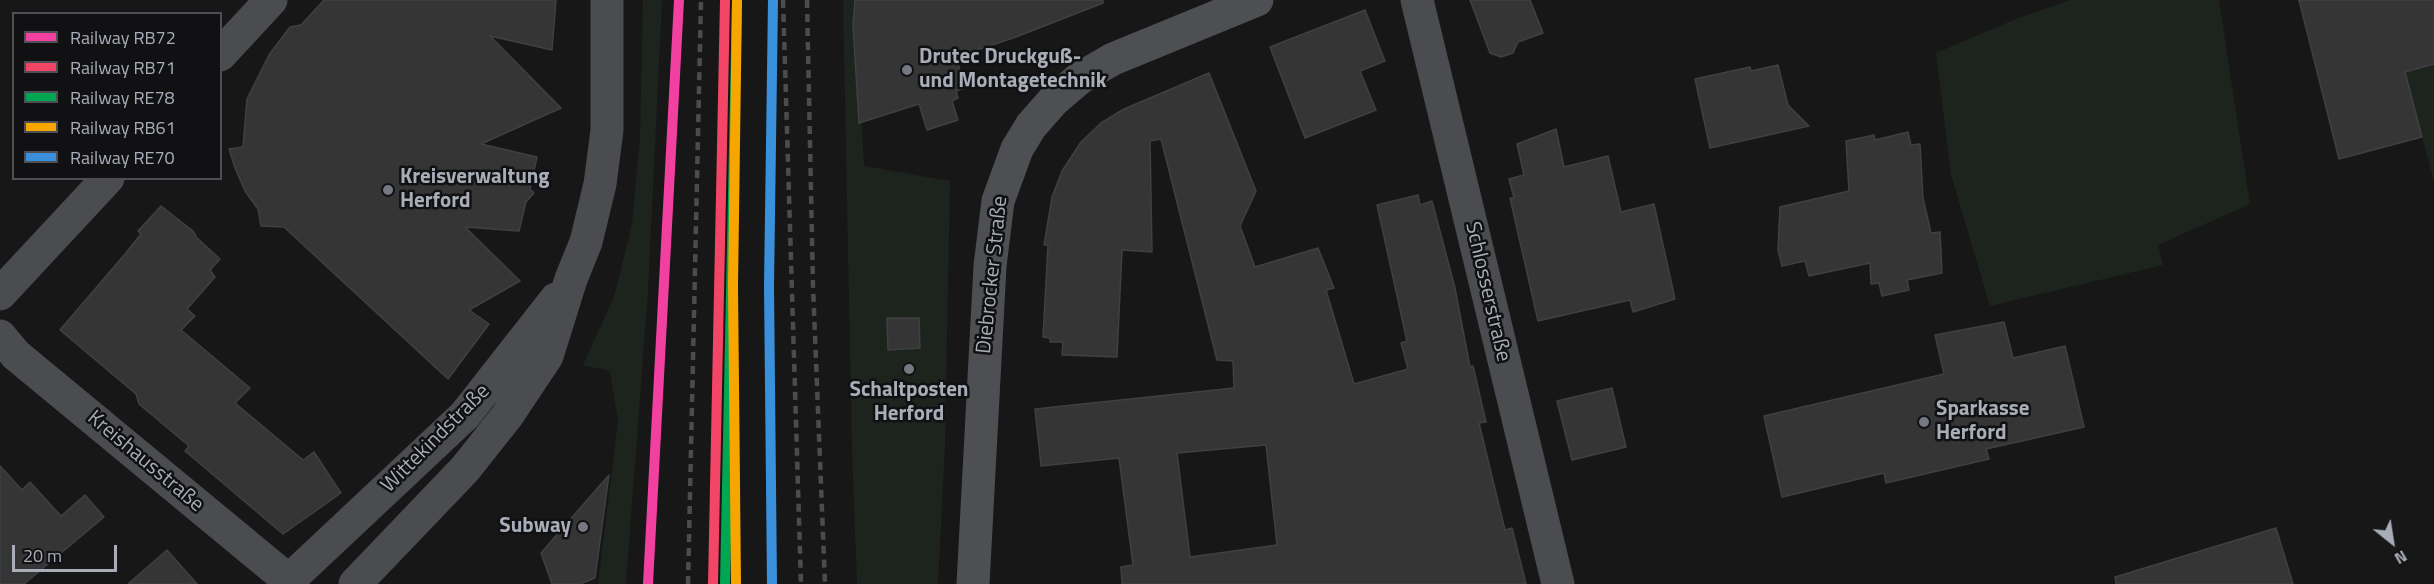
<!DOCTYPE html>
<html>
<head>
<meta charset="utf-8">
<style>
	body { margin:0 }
	#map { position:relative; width:2434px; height:584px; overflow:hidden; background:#171717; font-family:"Titillium Web",sans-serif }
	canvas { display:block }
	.legend { position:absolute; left:12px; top:12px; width:210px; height:168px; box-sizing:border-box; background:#111113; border:2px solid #4d4f55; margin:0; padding:8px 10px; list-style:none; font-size:18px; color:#a8adb8 }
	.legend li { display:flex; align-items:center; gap:12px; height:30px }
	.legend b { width:30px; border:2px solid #4d4f55 }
	.north { position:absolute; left:2362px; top:512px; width:60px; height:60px; -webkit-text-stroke:4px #111113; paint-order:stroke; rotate:150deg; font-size:16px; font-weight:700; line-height:24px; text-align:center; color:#a8adb8 }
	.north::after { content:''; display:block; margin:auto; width:21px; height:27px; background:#a8adb8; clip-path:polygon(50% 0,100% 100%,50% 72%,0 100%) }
	.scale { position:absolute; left:12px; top:545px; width:105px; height:27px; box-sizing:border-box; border:3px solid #a8adb8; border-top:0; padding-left:8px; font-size:18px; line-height:21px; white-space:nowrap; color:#a8adb8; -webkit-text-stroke:4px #111113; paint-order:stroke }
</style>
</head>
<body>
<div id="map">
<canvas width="2434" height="584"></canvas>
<ul class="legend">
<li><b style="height:8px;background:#f240a1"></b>Railway RB72</li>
<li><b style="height:8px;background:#f34667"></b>Railway RB71</li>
<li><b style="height:8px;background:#00a651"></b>Railway RE78</li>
<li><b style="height:8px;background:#f7a600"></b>Railway RB61</li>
<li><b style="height:8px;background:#3a90db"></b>Railway RE70</li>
</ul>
<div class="north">N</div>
<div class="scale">20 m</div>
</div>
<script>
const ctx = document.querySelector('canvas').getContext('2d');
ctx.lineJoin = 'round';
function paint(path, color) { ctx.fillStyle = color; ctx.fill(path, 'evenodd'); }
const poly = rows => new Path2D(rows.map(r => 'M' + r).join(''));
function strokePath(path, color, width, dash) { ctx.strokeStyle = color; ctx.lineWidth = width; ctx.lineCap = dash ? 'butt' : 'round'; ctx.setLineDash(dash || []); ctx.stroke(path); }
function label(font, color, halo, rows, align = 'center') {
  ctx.font = font + ' "Titillium Web",sans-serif'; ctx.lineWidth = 5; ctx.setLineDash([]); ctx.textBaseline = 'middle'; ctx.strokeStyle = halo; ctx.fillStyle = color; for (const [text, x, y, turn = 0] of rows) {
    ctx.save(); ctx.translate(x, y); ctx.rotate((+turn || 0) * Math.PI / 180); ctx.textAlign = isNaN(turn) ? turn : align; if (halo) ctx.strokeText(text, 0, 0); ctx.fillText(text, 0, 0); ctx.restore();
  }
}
paint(poly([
	[643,0,662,0,648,290,626,584,598,584,618,421,610,371,583,365,614,297,632,224,640,138],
	[843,0,855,0,864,166,950,181,945,444,938,584,857,584,852,449],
	[2070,0,2219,0,2250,204,2158,245,2163,265,1990,306,1951,175,1936,53,2016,19],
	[2434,64,2434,182,2405,72]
]), '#1d241e');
const building = poly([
	[324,0,556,0,552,50,490,36,561,108,481,144,537,157,530,189,534,193,526,202,519,231,465,227,520,281,469,310,489,324,448,379,284,227,261,226,258,209,245,191,235,168,229,149,243,147,247,99,269,55,290,27,301,25,324,0],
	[855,0,1103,0,1103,3,1016,37,956,57,965,88,956,91,958,98,952,101,958,120,927,130,919,104,859,123,853,25,855,0],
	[1470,0,1530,0,1543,33,1518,42,1513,53,1501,57,1490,53,1470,0],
	[2299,0,2434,0,2434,64,2405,72,2422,137,2339,159,2299,0],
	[1365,10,1385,61,1360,71,1376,110,1305,138,1270,47,1365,10],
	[1778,65,1788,105,1809,126,1710,148,1695,79,1750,67,1751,71,1778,65],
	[1209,73,1256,191,1240,226,1255,267,1318,248,1334,288,1326,290,1354,384,1408,369,1401,343,1407,341,1377,205,1418,195,1420,205,1432,201,1455,288,1470,367,1473,366,1486,422,1479,423,1505,530,1512,528,1526,584,1122,584,1121,567,1133,565,1119,458,1041,466,1035,409,1234,388,1233,361,1217,360,1161,139,1150,141,1152,252,1122,250,1117,357,1062,355,1063,342,1050,342,1050,338,1043,337,1048,245,1044,245,1052,197,1062,171,1081,142,1101,123,1124,109,1209,73],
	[1266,445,1277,545,1190,557,1177,453,1266,445],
	[1556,129,1564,167,1608,156,1621,212,1654,204,1675,299,1633,312,1630,300,1538,321,1510,198,1514,198,1509,179,1524,175,1517,144,1556,129],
	[1908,132,1911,145,1920,144,1923,198,1931,233,1940,232,1942,273,1907,280,1909,290,1882,296,1879,283,1871,284,1870,263,1809,276,1805,261,1782,266,1778,250,1780,207,1849,191,1846,141,1874,135,1875,140,1908,132],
	[161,206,193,231,197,238,220,259,210,270,215,277,187,309,195,316,181,330,250,388,235,403,303,460,314,452,341,493,283,534,185,451,189,446,139,404,136,394,60,330,125,254,141,234,138,231,161,206],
	[887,318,919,318,920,348,888,350,887,318],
	[2004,322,2013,358,2065,346,2084,427,1986,449,1989,459,1886,483,1884,473,1782,497,1764,416,1944,374,1935,335,2004,322],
	[1612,388,1626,447,1572,460,1557,401,1612,388],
	[0,466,22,490,30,482,61,516,85,495,104,517,24,584,0,584,0,466],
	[609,475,595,578,580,584,552,584,541,553,609,475],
	[2276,528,2293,584,2116,584,2115,577,2276,528],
	[167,550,197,584,128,584,167,550]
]);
paint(building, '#353536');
strokePath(building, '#3f4043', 1.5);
strokePath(poly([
	[1417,0,1558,584],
	[220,55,271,0],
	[0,294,108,178],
	[0,336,16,355,293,584],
	[285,584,465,415,556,299],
	[355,584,465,469,507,416,547,356,571,279,586,242,600,184,607,130,607,0]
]), '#4b4c50', 33);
strokePath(poly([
	[973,584,990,266,998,201,1017,149,1031,126,1053,101,1080,78,1113,59,1257,0]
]), '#4d4f52', 33);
strokePath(poly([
	[783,0,801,584],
	[807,0,813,286,825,584],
	[688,584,701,0]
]), '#4b4c4f', 4.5, [8, 6]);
strokePath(poly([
	[648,584,679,0]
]), '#f240a1', 10);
strokePath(poly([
	[713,584,725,0]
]), '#f34667', 10);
strokePath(poly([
	[725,584,737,0]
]), '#00a651', 10);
strokePath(poly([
	[736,584,733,286,737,0]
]), '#f7a600', 10);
strokePath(poly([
	[772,584,769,286,773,0]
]), '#3a90db', 10);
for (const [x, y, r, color] of [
	[907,70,6,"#757880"],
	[388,190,6,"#757880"],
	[909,369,6,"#757880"],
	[1924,422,6,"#757880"],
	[583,527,6,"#757880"]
]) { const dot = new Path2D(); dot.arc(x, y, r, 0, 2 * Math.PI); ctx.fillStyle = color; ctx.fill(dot); strokePath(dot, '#111113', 2); }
label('bold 21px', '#a8adb8', '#111113', [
	["Drutec Druckguß-",919,58],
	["und Montagetechnik",919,82],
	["Kreisverwaltung",400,178],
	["Herford",400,202],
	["Schaltposten",909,391,"center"],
	["Herford",909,415,"center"],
	["Sparkasse",1936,410],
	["Herford",1936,434],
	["Subway",571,527,"right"]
], 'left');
label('21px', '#a8adb8', '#111113', [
	["Diebrocker Straße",993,275,-84],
	["Schlosserstraße",1487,292,77],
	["Wittekindstraße",436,439,-45],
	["Kreishausstraße",145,462,40]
]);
</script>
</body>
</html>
